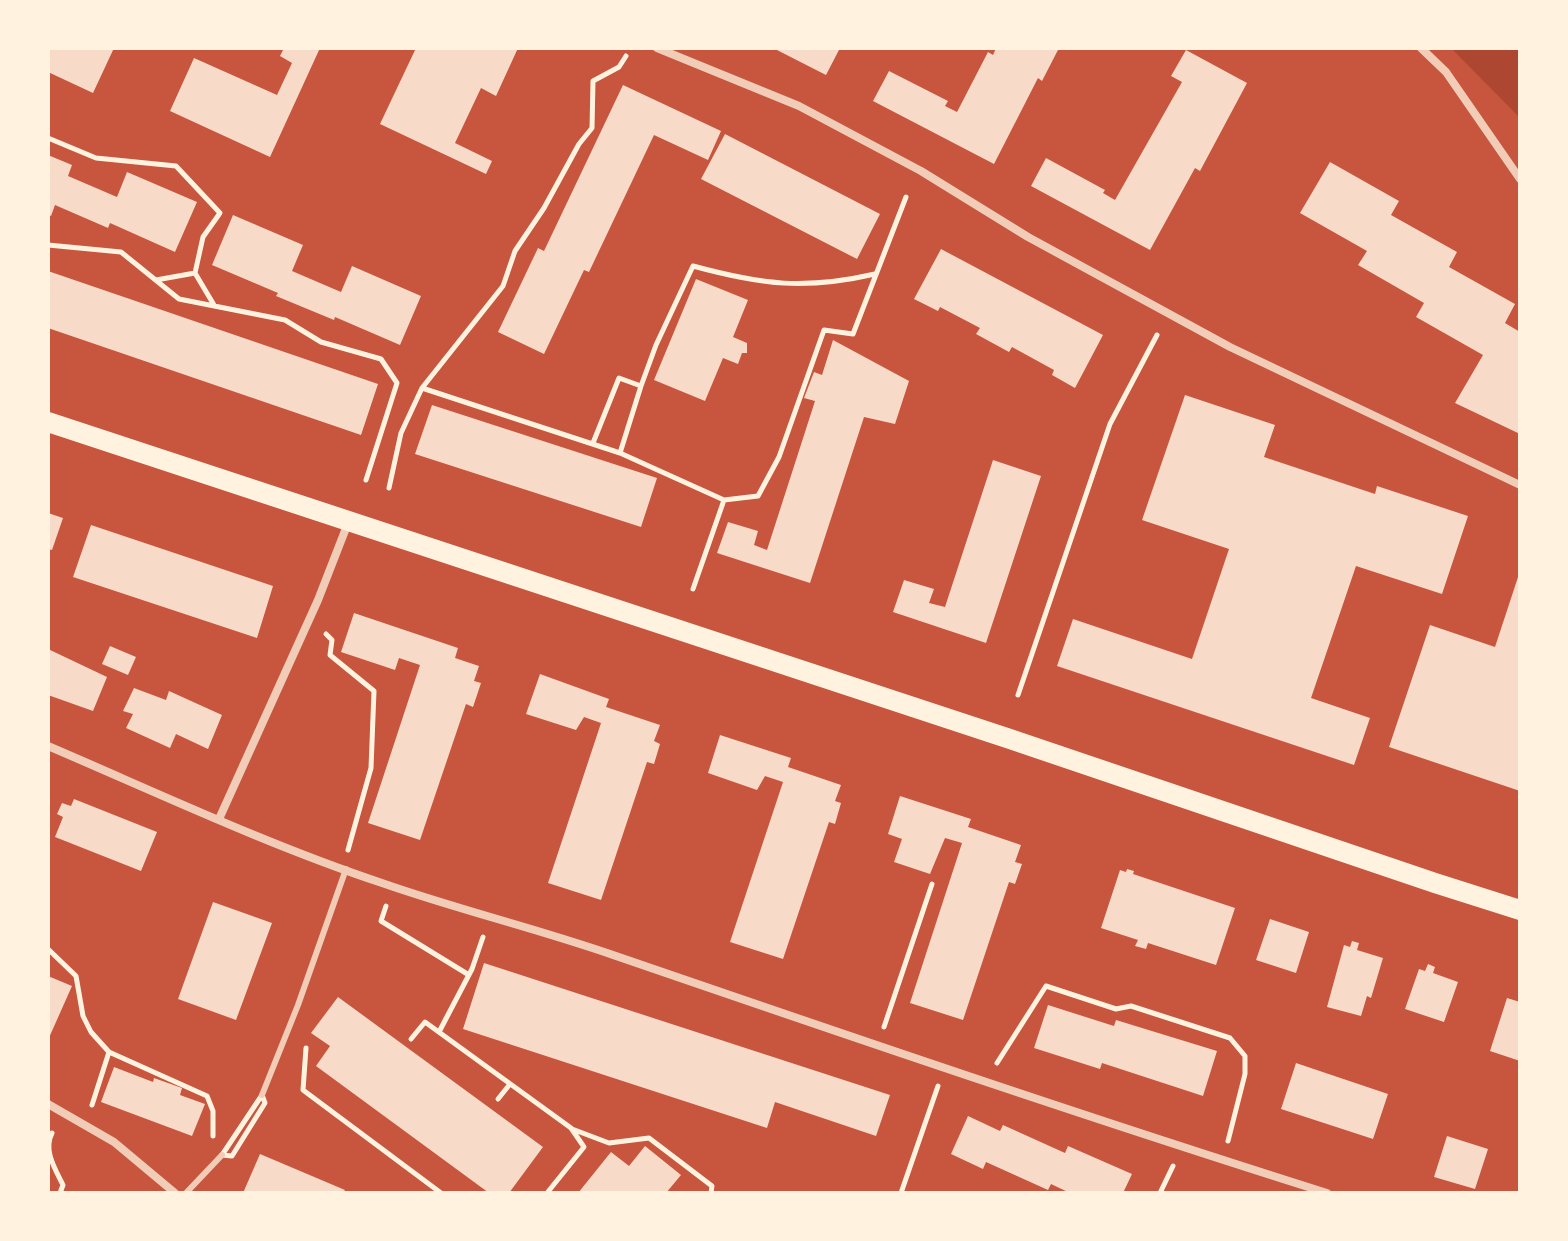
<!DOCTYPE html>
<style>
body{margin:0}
#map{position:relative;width:1568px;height:1241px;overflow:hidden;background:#c8553d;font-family:Quicksand,sans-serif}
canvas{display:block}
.frame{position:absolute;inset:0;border:50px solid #fff3e0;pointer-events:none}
</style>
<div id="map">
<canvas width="1568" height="1241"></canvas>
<div class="frame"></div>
</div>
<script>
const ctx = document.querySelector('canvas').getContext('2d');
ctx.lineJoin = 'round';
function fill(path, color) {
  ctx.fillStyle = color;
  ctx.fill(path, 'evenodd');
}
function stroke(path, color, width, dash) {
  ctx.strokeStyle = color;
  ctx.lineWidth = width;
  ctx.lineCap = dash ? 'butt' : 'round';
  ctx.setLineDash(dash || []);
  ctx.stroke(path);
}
const green = new Path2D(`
 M1451,48H1520V118Z`);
const building = new Path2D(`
 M48,48H114L93,93L48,72Z
 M284,48H320L270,157L170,111L194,58L277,95L292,63L280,56Z
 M416,48H518L496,96L481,88L455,143L492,161L486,174L380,124Z
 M773,48H840L826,75Z
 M996,48H1059L1042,81L1038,78L994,164L873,101L889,71L948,101L945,106L957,112L988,52L993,55Z
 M1186,50L1247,83L1200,171L1195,168L1150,250L1031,186L1046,158L1105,190L1103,193L1115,200L1182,82L1171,76Z
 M623,85L721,131L708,160L654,135L589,272L584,270L544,354L498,332L538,248L544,251Z
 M725,134L880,214L857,259L701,179Z
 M48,155L72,165L68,176L117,197L127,172L197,202L175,252L110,223L108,228L55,205L51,216L48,215Z
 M1330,162L1399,201L1391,215L1457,252L1449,267L1515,304L1505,323L1520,332V434L1455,403L1483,355L1416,317L1424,303L1358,265L1367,251L1300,213Z
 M233,215L303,245L292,271L341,292L352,266L421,296L400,345L335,317L334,320L276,296L278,293L212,265Z
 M941,249L1103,335L1075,388L1052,375L1054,370L1012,347L1009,352L976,334L980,328L940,307L938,311L914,299Z
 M48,271L378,384L361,435L48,328Z
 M696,279L748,300L733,337L747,343V353H742L738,364L723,358L705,401L654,380Z
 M833,340L909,381L895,424L864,417L810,583L717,553L728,522L758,531L754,545L767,550L815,401L804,398L814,372L822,375Z
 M1185,395L1275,425L1264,457L1375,494L1377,486L1468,516L1442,594L1356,566L1311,698L1370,718L1354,765L1057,666L1073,619L1192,659L1229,549L1142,520Z
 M432,405L657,478L641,527L415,454Z
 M993,460L1041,476L986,643L893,612L904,580L934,589L929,603L945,607Z
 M48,513L63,518L52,550L48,549Z
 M91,525L273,586L257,638L73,577Z
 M1519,574L1520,791L1389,747L1430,625L1495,647Z
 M354,613L458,648L455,658L479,666L474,681L481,683L473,707L466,704L420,840L368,823L420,665L399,658L395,670L341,652Z
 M110,646L136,657L128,675L102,664Z
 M48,649L107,677L93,711L48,695Z
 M540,674L609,699L606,707L660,725L654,741L660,744L654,764L647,762L601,900L548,883L601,723L584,717L576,730L526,714Z
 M134,688L166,700L169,691L222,715L208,749L176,734L170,748L126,728L133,714L123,711Z
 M720,735L791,758L788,767L841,785L835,801L841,803L835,824L829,822L783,959L730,942L783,782L765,776L757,790L708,773Z
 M900,796L971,819L968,827L1021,845L1015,862L1022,864L1015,884L1009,882L963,1020L910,1003L962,843L945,838L930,874L894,862L902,839L888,834Z
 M74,799L157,832L141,871L55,837L63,817L57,814L62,803L71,806Z
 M1127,869L1134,871L1133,874L1235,908L1216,965L1148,943L1146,949L1135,946L1138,940L1101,928L1120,870L1126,872Z
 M213,902L272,923L236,1020L178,999Z
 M1270,919L1309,932L1296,973L1256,960Z
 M1352,941L1359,943L1357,950L1383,958L1371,998L1367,996L1361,1016L1327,1007L1344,945L1350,947Z
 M484,963L890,1095L876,1136L775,1102L767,1128L463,1029Z
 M1428,964L1435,967L1433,973L1458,982L1444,1022L1405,1009L1419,969L1425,971Z
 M48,976L72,986L48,1040Z
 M338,997L543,1147L509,1193H489L316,1066L330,1046L311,1033Z
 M1507,998L1520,1002V1061L1490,1051Z
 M1048,1005L1114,1026L1116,1020L1217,1051L1203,1096L1102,1063L1100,1069L1034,1048Z
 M1296,1063L1388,1094L1373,1139L1281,1109Z
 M114,1067L153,1082L154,1078L182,1088L180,1095L205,1104L192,1136L101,1102Z
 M968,1116L1000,1131L1003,1125L1065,1153L1068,1146L1132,1174L1123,1193H1070L1051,1184L1048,1190L986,1162L983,1169L951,1154Z
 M1447,1136L1488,1149L1475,1189L1434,1177Z
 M645,1146L681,1175L666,1193H578L611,1152L629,1166Z
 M260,1154L345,1190L343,1193H243Z`);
const path = new Path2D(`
 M48,138L96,158L176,166L220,213L203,237L195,273
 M48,245L121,252L179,299L285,320L321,342L381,359L397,383L366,480
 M156,280L195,273L214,305
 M422,388L620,453L724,500
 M593,443L619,378L641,386L656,345L693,266C763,285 805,290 875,274
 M620,453L641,386
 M389,488L401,433L422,388L503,286L515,251L544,208L579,144L592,128L593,81L619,67L626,56
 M693,589L724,500L758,496L779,457L824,330L853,334L906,197
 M326,634L332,640L330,655L374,691L371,768L348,850
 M1018,695L1110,424L1157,335
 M386,906L381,921L469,975
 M48,949L76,976L83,1016L91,1032L109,1052L207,1096L213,1111V1136
 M884,1027L932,884
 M439,1032L472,969L483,937
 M411,1039L425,1022L571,1128L584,1147L547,1193
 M306,1048L303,1090L441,1193
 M997,1063L1046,986L1116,1009L1131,1006L1230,1038L1245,1056V1074L1228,1141
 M262,1095L265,1103L232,1156L222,1155Z
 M498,1099L510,1084
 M92,1105L109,1052
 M572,1129L609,1143L649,1138L712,1186L711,1193
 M52,1133C43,1150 55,1169 63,1185L60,1193
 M901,1193L938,1086
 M1160,1193L1173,1166`);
const service = new Path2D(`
 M262,1095L298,1005L346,869
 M186,1193L222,1155`);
const minor = new Path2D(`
 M657,48L799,106L921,171L1028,237L1230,347L1520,485
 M1421,48L1446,72L1520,179
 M48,746C158,793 268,845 382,883C459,910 539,929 616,956C852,1037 1089,1118 1327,1193
 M219,819L318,600L348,523
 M48,1104L114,1142L175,1193`);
const primary = new Path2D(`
 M48,422L1007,738L1435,883L1520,910`);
fill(green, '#ae4732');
fill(building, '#f7dbc8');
stroke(path, '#fff3e0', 5);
stroke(service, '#f1ccb7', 6);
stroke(minor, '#f1ccb7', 8);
stroke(primary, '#fff3e0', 20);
</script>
